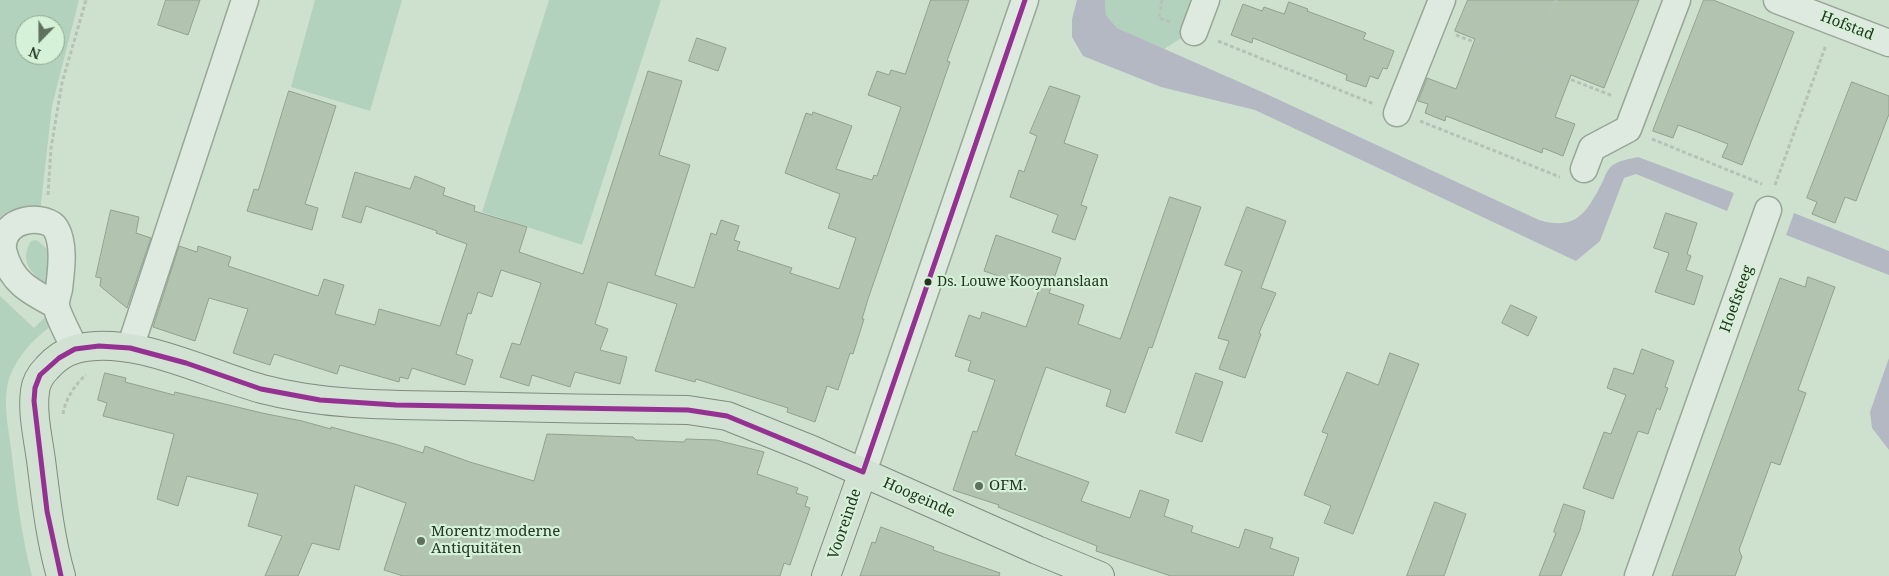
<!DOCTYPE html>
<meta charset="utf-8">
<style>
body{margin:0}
#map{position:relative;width:1889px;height:576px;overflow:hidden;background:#cee1cf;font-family:"Noto Serif",serif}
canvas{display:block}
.north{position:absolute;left:15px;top:15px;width:50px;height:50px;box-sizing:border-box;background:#d5f1d7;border:1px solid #8ea58e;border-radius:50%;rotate:202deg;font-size:14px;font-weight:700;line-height:20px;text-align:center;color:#233420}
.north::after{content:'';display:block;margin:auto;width:18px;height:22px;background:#5f715d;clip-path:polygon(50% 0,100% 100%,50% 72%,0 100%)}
</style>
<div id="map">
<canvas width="1889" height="576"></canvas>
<div class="north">N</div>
</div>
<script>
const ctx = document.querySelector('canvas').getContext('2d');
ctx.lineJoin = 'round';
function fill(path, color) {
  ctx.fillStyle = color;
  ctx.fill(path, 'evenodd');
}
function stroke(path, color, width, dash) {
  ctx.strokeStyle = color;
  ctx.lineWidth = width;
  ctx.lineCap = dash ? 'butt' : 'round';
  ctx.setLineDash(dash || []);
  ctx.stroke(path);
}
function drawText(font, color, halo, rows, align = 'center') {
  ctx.font = font + ' "Noto Serif",serif';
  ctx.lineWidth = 4.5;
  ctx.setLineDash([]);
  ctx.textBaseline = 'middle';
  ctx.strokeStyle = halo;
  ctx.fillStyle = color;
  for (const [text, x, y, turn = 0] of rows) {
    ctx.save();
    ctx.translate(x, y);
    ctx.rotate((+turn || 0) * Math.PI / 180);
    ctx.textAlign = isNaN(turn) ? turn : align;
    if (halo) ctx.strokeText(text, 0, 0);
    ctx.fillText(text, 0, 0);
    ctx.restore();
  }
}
const green = new Path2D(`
 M0,0H79L52,106L40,212L0,222ZM25,25H55V55H25Z
 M315,0H402L370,111L291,87Z
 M549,0H661L582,245L482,212Z
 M1105,0H1197L1183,37L1164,49L1117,28L1106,15Z
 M36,240C58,254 51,266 49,289C33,273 18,263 31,241Z
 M0,296L34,328L45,317L48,320L50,327C33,339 18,356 10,376C2,399 8,425 11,448C16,491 21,534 32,576H0Z`);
const water = new Path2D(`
 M1077,0H1105L1106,15L1117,28L1262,92L1539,220C1577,231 1587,212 1603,181C1605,176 1608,168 1613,165C1620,160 1630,159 1638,157L1734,193L1727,211L1636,174L1624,178L1600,241L1576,261L1255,110L1161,87L1083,56L1072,37V19Z
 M1794,213L1889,251V275L1786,235Z
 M1889,358V450L1872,428L1870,412Z`);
const building = new Path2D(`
 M166,0H200L188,35L158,25Z
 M931,0H969L947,61L950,62L868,299L862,319H864L853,354L850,353L838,390L827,386L815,422L787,412L788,408L696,379L695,382L655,371L677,304L608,282L595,324L608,329L600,350L627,357L620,384L575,372L570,387L532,375L529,386L500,377L512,343L520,345L541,283L501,270L492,297L478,292L471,314L468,313L456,354L473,360L465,385L412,368L408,379L400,377L399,382L340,365L337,374L274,354L270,365L233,353L248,309L209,298L195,341L153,327L179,246L197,252L198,246L231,257L228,266L318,296L324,279L344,285L335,314L375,325L379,309L440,326L467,244L436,233L437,231L366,206L361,223L342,217L355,172L410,189L415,176L445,188L443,195L475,206L474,211L527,227L519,252L583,274L648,71L682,81L659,155L690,165L655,275L694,288L711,233L716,235L721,220L739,226L734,240L740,242L737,250L792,268L790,273L839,289L856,238L828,228L840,194L785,173L806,113L812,115L813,112L852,126L836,169L872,180L874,175L877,176L901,107L868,95L877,71L889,75L891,70L905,74Z
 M1468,0H1639L1604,88L1571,75L1555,117L1575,124L1563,156L1543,148L1542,153L1446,116L1445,121L1425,113L1428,104L1418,101L1427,78L1456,89L1458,84L1475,39L1455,31Z
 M1704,0H1713L1794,32L1742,165L1722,157L1728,144L1700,133L1678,125L1673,138L1653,131Z
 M1289,2L1308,9L1307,11L1366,33L1363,39L1394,51L1387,69L1383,68L1378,79L1370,76L1366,87L1346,80L1347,75L1253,38L1252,43L1231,35L1243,4L1262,11L1264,7L1284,14Z
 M697,38L726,48L718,71L689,61Z
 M1852,82L1889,96V114L1856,201L1845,197L1835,223L1812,214L1817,202L1807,198Z
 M1050,86L1080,96L1064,143L1098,155L1081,205L1087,207L1075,240L1052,232L1058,215L1010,197L1019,170L1024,172L1037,136L1030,133Z
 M289,91L336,106L305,204L318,208L312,230L247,211L254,189L258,190Z
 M1170,197L1201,207L1152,348L1149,347L1125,413L1106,406L1111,390L1046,367L1015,455L1089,482L1081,501L1130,518L1140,490L1169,500L1164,516L1193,526L1191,532L1239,548L1245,529L1273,538L1270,548L1299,558L1293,576H1171L1096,551L1097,546L998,507L999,505L953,490L973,431L977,432L995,380L968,371L971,361L955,356L969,315L980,319L982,312L1026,327L1039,290L984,271L996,235L1061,258L1049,293L1084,305L1078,324L1120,339Z
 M1247,207L1286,221L1261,288L1276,293L1259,333L1261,334L1245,378L1219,369L1229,341L1218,338L1242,271L1225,265Z
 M111,210L139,217L136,233L151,238L127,308L100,286L101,278L96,277Z
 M1666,213L1697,223L1687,254L1691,256L1686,270L1703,276L1694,305L1655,292L1669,253L1654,248Z
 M1808,277L1835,287L1798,390L1806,393L1780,465L1771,462L1739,550L1742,557L1735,576H1672L1780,278L1805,287Z
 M1511,305L1537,317L1528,336L1502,323Z
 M1642,349L1674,361L1665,387L1668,388L1660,410L1657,408L1648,434L1638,431L1613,499L1583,488L1604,432L1611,434L1626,395L1607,388L1614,368L1633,374Z
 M1390,353L1419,364L1353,534L1324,523L1331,506L1304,495L1328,434L1322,432L1347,372L1378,385Z
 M105,373L126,378L125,382L174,395L175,392L262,413L302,421L331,429V427L395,444L423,453L425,446L470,462L534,481L547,434L633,437L636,440L684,442L686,439L716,440L764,452L757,474L798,488L796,493L808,497L805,506L810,508L790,565L784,563L780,576H403L384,570L406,503L355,485L339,550L312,543L298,576H265L282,536L248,526L258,494L187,476L178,506L157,499L174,434L103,416L107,403L98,400Z
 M1196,373L1223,382L1202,442L1176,433Z
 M1435,502L1466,514L1444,576H1407Z
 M1564,504L1585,511L1580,530L1561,576H1539L1556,533L1554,532Z
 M881,527L934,547L933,550L1000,573L999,576H860L872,542L875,543Z`);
const path = new Path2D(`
 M1162,0L1159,18L1170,22
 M1456,35L1613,96
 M1218,41L1374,104
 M1531,64L1556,0
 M1420,121L1560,177
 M1652,139L1762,184
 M1775,185L1826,45
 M48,195L51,148L62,83L86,0
 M63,414C65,400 75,384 86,375`);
const minor = new Path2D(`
 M1777,0L1889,43
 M1194,32L1206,0
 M1397,113L1442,0
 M1584,169L1592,148L1628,129L1677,0
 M56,305C29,291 10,281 3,250C0,215 48,214 56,229C65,245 61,271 59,289C58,293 56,299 56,304C56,312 71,340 75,349
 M130,348L245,0
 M863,472L1025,0
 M1638,576L1768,210`);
const major = new Path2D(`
 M61,576C50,538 46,499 41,460C38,438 32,413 35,391C36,382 41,374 47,368C54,360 65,352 76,349C132,334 207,374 262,389C326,406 395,405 461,406C537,408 612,409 688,410L727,416L812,450L1037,550L1100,576
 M826,576L863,472`);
const bus1 = new Path2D(`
 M863,472L1025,0
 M61,576L47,511L34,401L35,388L40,375L59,358L75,349L99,346L130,348L186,363L261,389L320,400L396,405L688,410L727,416L863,472`);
const markers = [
 [928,282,4.5,"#233420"],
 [979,486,5,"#5f715d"],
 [421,541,5,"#5f715d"]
];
const busNames = [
 ["Ds. Louwe Kooymanslaan",937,282]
];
const streetNames = [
 ["Hofstad",1847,26,21],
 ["Hoefsteeg",1737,299,-70],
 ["Hoogeinde",919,498,24],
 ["Vooreinde",845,524,-71]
];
const poiNames = [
 ["OFM.",989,486],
 ["Morentz moderne",431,532],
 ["Antiquitäten",431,549]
];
fill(green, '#b2d2bd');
fill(water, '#b3b8c2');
fill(building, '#b2c4b0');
stroke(building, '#90a18e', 1);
stroke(minor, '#98a697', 29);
stroke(major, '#7f8c7e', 30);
stroke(path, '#b6c2b6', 3, [4, 2.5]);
stroke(minor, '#deeadf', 26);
stroke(major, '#d1e1d2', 28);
stroke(bus1, '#953192', 5);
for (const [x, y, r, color] of markers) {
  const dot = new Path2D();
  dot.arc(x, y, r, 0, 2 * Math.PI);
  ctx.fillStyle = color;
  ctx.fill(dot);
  stroke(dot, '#d5f1d7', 2);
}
drawText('14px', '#233420', '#d5f1d7', busNames, 'left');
drawText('15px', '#233420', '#d5f1d7', streetNames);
drawText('15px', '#233420', '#d5f1d7', poiNames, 'left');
</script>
